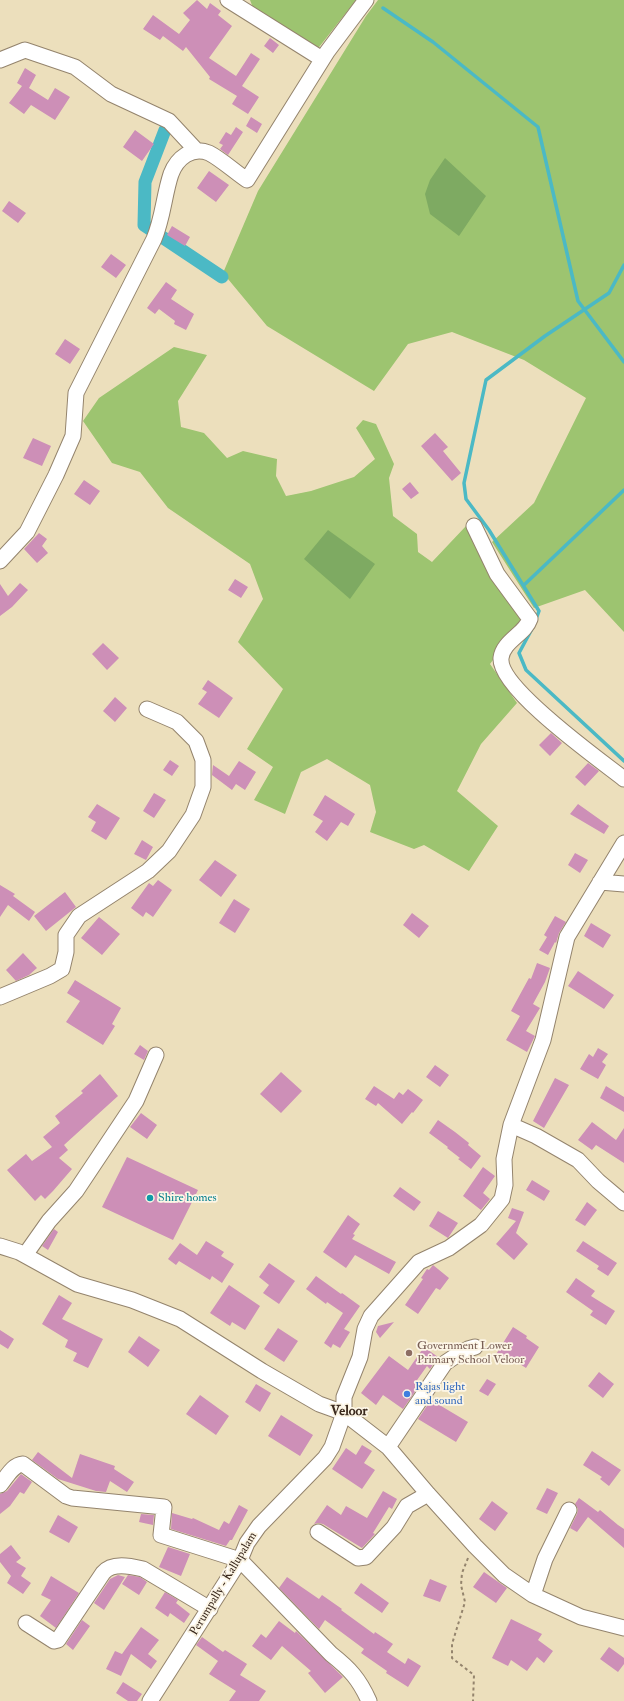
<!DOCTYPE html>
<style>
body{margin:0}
canvas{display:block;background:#ecdfbc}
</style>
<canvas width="624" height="1701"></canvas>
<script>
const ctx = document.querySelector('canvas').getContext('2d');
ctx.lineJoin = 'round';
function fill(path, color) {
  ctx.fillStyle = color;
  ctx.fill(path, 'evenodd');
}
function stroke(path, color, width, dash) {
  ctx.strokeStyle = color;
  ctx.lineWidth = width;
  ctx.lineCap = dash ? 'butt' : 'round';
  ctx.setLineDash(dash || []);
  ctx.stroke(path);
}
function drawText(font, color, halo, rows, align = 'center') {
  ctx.font = font + ' "IM FELL Double Pica",serif';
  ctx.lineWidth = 3.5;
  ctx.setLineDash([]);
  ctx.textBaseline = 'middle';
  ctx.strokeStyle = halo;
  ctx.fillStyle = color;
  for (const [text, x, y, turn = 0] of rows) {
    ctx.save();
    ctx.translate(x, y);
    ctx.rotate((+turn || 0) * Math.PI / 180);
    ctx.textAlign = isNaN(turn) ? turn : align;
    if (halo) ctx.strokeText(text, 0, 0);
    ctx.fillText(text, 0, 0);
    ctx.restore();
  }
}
const green = new Path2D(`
 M250,0H356L316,51L255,13Z
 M378,0H624V632L585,590L534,608L492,542L534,503L586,398L524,360L452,332L408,344L374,391L267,326L223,273L258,191L366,16Z
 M174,347L207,355L178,401L181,427L204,433L227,458L243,451L277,459L276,476L286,496L311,491L354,477L375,459L356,428L363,420L376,424L394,464L389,478L393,516L417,534L418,552L432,562L466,526L492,577L524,618L490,664L517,703L481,744L457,791L498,826L469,871L424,845L414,849L370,832L376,812L370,785L327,759L301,772L285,814L254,800L273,767L247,749L283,689L238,642L263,599L250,564L168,508L140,472L112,463L83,421L99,398Z`);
const forest = new Path2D(`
 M445,158L486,196L459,236L430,214L425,194L430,180Z
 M328,530L375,564L350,599L304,559Z`);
const stream = new Path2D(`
 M383,8L433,42L538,127L578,301L624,362
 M524,585L624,490
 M535,622L539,611L489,530L466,499L464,483L486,380L545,336L609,293L624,265
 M533,627L519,653L526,670L624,761`);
const canal = new Path2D(`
 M165,130L145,182L144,225L222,277`);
const building = new Path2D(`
 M197,0L207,9L210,3L221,11L218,15L232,26L209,58L236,76L251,53L260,59L242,86L259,97L248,114L232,104L237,96L209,79L210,77L186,47L183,51L163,36L160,40L143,29L153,15L179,34L190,20L183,13Z
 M270,38L279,45L273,53L264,46Z
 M25,68L36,75L29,88L48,100L55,88L70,97L55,120L31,105L24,114L9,103L22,86L17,83Z
 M251,117L262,124L257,133L246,126Z
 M236,127L243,132L228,155L220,149L223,145L219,143L226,132L231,135Z
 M135,130L154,144L142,161L123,147Z
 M209,171L229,185L216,202L197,188Z
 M9,201L26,213L18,223L2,211Z
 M172,226L190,237L185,246L167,235Z
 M111,254L126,265L116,278L101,267Z
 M166,282L177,290L171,299L194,314L186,330L174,324L175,321L159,309L155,314L147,308Z
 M65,339L80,349L70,364L55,354Z
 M435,433L448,447L443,451L461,473L452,481L421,446Z
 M33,438L51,446L42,466L23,458Z
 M84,480L100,491L90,505L74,494Z
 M410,482L419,493L411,499L402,489Z
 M39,533L47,539L42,546L48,553L37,563L24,549Z
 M235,579L248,587L241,598L228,590Z
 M20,583L28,590L12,607L0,616V584L8,596Z
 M103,643L119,658L107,670L92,654Z
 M208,680L233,698L219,718L198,704L207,692L202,689Z
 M115,697L127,708L115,722L103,711Z
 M551,733L562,743L550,756L539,745Z
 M170,760L179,766L172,776L163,770Z
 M239,761L256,772L245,790L236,784L232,790L212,775L213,765L229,776Z
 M588,763L599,771L585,786L575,777Z
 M154,793L166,800L154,818L143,811Z
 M325,795L355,814L348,826L341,822L327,841L315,832L323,821L313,815Z
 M97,804L120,818L106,840L91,831L96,822L88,817Z
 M578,804L609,826L604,834L570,814Z
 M142,840L153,847L146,860L134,854Z
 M575,853L588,860L580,873L568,865Z
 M215,860L237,875L221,897L199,880Z
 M158,880L172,890L153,917L146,912L143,917L131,908L149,883L153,886Z
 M0,885L15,894L13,896L35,912L29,921L8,905L0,917Z
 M65,892L76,907L46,931L34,916Z
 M234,899L250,909L235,933L219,923Z
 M412,913L429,926L419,938L403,925Z
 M555,916L566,922L559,933L556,943L555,942L548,955L539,950L547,937L544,935Z
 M99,917L120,934L102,955L81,938Z
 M591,923L611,935L603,948L584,936Z
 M23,953L37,968L29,975L16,981L6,970Z
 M537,963L550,968L545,982L533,1004L540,1008L526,1031L535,1036L527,1052L506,1040L520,1016L511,1011L529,978L531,979Z
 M578,971L614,995L604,1009L568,986Z
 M75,980L121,1008L112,1024L115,1026L103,1045L66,1022L80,1001L67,993Z
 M140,1045L148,1051L144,1060L134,1054Z
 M598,1048L608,1054L602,1062L606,1065L598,1079L580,1069L589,1054L593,1057Z
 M435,1065L449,1075L440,1087L426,1077Z
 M281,1072L302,1091L281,1113L260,1094Z
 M100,1074L118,1096L64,1145L68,1150L59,1158L72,1169L53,1191L45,1199L41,1195L35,1201L7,1170L26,1154L32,1161L52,1147L43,1137L60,1123L55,1116L83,1093L81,1091Z
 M555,1078L569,1085L544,1128L533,1121Z
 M374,1086L394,1099L399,1092L403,1095L408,1089L423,1100L413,1113L412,1112L402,1124L378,1103L376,1106L365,1099Z
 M606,1086L624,1097V1112L600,1098Z
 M141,1113L157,1125L147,1139L130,1127Z
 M438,1120L455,1132L469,1143L468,1145L481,1156L471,1169L458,1159L460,1158L447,1148L448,1147L429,1133Z
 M592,1122L616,1140L624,1128V1163L596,1145L592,1150L578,1140Z
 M127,1157L198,1190L173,1240L102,1207Z
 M483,1167L495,1176L483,1193L490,1199L481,1210L463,1196Z
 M532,1180L550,1191L544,1201L526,1190Z
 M400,1187L421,1202L414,1211L393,1196Z
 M587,1202L597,1210L585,1226L575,1220Z
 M512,1208L524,1212L516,1233L528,1244L514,1260L496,1244L516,1221L508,1218Z
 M438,1211L458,1223L448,1238L429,1226Z
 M348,1215L360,1224L353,1234L355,1235L352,1239L396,1262L389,1274L355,1255L346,1268L323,1252Z
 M54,1229L58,1232L48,1250L42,1246Z
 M206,1241L224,1252L221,1256L234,1264L222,1283L212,1276L210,1280L179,1261L176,1265L168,1259L180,1243L197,1255Z
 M583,1241L617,1263L608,1276L597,1269L599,1266L576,1251Z
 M269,1263L295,1281L279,1304L263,1293L269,1285L259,1277Z
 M433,1265L449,1278L440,1290L436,1288L418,1314L405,1305L423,1279L421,1278L427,1269L429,1270Z
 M316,1276L341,1294L342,1293L360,1306L344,1329L350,1332L340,1348L333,1344L331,1348L324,1343L343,1313L327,1302L326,1304L306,1289Z
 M576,1278L595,1291L591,1296L615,1311L606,1325L590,1315L593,1311L566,1292Z
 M229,1285L260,1306L245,1330L232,1322L230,1326L210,1313Z
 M59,1295L72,1303L62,1319L103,1339L88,1368L73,1361L77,1353L65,1347L68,1340L42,1324Z
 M394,1322L380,1338L376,1332L378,1326Z
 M513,1327L527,1336L526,1338L539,1347L526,1368L512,1359L509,1364L495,1356Z
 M278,1328L298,1341L284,1362L264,1349Z
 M0,1330L14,1339L8,1349L0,1344Z
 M139,1336L160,1350L148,1367L128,1352Z
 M424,1347L438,1357L430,1369L427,1366L415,1383L419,1386L403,1409L383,1395L376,1405L361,1393L389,1356L408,1370Z
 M599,1372L614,1384L603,1398L588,1386Z
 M487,1379L496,1384L488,1396L479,1391Z
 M256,1384L271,1393L260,1412L245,1402Z
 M200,1395L229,1416L216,1435L186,1414Z
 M431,1400L468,1422L456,1442L418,1419Z
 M281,1415L313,1435L300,1456L268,1436Z
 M362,1445L372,1451L364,1463L375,1470L362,1489L332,1469L346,1448L356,1455Z
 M592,1451L621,1470L609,1486L600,1479L602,1477L583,1465Z
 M38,1452L72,1478L80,1454L115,1466L114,1469L134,1482L127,1492L110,1481L106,1492L96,1491L58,1479L32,1460Z
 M21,1474L32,1482L24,1494L20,1492L10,1506L0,1514V1494L7,1491Z
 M547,1488L558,1493L547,1514L536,1509Z
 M383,1491L397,1499L392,1509L389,1507L373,1533L375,1534L362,1548L323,1524L318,1523L314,1524L327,1505L341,1515L346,1506L367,1518Z
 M579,1498L598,1512L600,1510L618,1525L624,1529V1548L588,1517L577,1532L570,1528L577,1514L578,1509L575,1504Z
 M492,1501L508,1513L495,1531L479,1519Z
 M239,1505L248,1510L232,1540H230L226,1546L171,1529L172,1513L192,1519L193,1518L219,1530L224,1521L229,1524Z
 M141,1514L154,1515L153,1525L139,1522Z
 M58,1515L78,1527L69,1543L49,1532Z
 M11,1545L21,1558L16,1562L26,1568L21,1576L31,1583L23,1594L7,1583L11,1576L0,1562V1554Z
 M168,1547L190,1554L181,1576L159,1567Z
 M484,1572L507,1588L496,1603L473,1587Z
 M118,1575L125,1577L104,1610L94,1603L110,1579Z
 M128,1575L140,1577L147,1582L139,1595L122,1584Z
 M51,1576L79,1593L56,1628L40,1616L51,1600L41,1595Z
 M287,1577L319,1599L322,1595L342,1609L341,1610L374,1634L375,1632L393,1644L387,1652L405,1664L408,1658L421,1666L408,1687L386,1673L387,1671L361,1653L364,1649L325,1620L319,1629L279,1588Z
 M430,1579L447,1586L440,1602L423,1596Z
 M361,1583L389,1603L382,1613L354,1593Z
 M165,1592L178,1600L176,1603L190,1614L184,1623L170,1613L168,1617L155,1608Z
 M511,1619L542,1634L538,1640L553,1651L544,1663L537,1657L527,1671L511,1660L508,1666L492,1658Z
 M82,1620L90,1626L73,1650L66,1644Z
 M279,1621L295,1633L296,1631L343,1677L325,1693L308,1673L311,1671L282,1646L271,1660L252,1646L261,1634L266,1638Z
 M141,1627L159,1640L148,1654L157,1661L151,1669L131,1654L121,1676L106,1669L115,1651L122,1654Z
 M202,1637L223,1652L225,1650L247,1664L240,1675L266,1691L259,1701H229L236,1691L209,1674L218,1661L196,1645Z
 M609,1647L624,1658V1664L618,1672L600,1659Z
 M123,1682L142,1694L137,1701H128L116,1693Z`);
const path = new Path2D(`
 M468,1558L462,1573L461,1585L465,1602L452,1644V1658L474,1675L473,1701`);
const minor = new Path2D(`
 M228,0L322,59
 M0,60L25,50L75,67L111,94L169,121L196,150
 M474,526L497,574L530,619C525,634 503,641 501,658C498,688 600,760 624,779
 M0,561L27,532L56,475L73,436L76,393L154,239C163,218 164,195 171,174C177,158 192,146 209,153C221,159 235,172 247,180L327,52L366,0
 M600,882L624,884
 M0,997L50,976L62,969L66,952V935L79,916L148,871L169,851L193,815L203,787V760L196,741L177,722L147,709
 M511,1125L536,1136L578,1160L598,1181L624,1203
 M0,1246L19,1252L77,1284L132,1300L180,1319L262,1371L319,1404L344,1413L388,1447L428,1494L475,1546L504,1575L533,1595L581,1617L624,1628
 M25,1255L49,1221L76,1191L136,1101L156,1055
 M388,1447L445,1363L460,1353L468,1349L475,1347
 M0,1485C7,1477 12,1465 23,1464L66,1496L72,1498L164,1507L161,1535L240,1560L331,1654C350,1669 359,1679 369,1701
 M318,1532L358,1558L366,1557L394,1527L407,1506L428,1494
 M533,1595L545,1559L569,1510
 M26,1623L54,1641L58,1640L103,1573C112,1562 130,1566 143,1569L210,1609
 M150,1701L240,1560L247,1543L259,1526L325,1458L332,1447L344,1413V1397L360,1357L365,1329L371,1316L419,1262L449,1248L481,1225L502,1199L505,1185L504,1159L511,1125L543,1040L567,937L624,843`);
const markers = [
 [150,1198,4,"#0f9aa8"],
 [409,1353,4,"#8d6e63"],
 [407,1394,4,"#3f7fe0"]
];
const cultureNames = [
 ["Shire homes",158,1198]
];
const educationNames = [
 ["Government Lower",417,1346],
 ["Primary School Veloor",417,1360]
];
const shopNames = [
 ["Rajas light",415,1387],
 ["and sound",415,1401]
];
const streetNames = [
 ["Perumpally - Kallupalam",224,1584,-59]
];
const quarterNames = [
 ["Veloor",349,1412]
];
fill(green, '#9dc470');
fill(forest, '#7eaa62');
stroke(stream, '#4bb9c5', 3.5);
stroke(canal, '#4bb9c5', 13);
fill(building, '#cd8fb7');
stroke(minor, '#94846d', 17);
stroke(path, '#94846d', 2, [3, 3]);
stroke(minor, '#fff', 15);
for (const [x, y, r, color] of markers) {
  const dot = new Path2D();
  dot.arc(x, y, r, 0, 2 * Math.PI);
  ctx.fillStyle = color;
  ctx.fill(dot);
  stroke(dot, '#fcf5e5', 1.5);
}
drawText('12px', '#0d838f', '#fcf5e5', cultureNames, 'left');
drawText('12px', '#785e54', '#fcf5e5', educationNames, 'left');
drawText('12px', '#366cbe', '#fcf5e5', shopNames, 'left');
drawText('12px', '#3b2a1e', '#fcf5e5', streetNames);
drawText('bold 14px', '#3b2a1e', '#fcf5e5', quarterNames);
</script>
